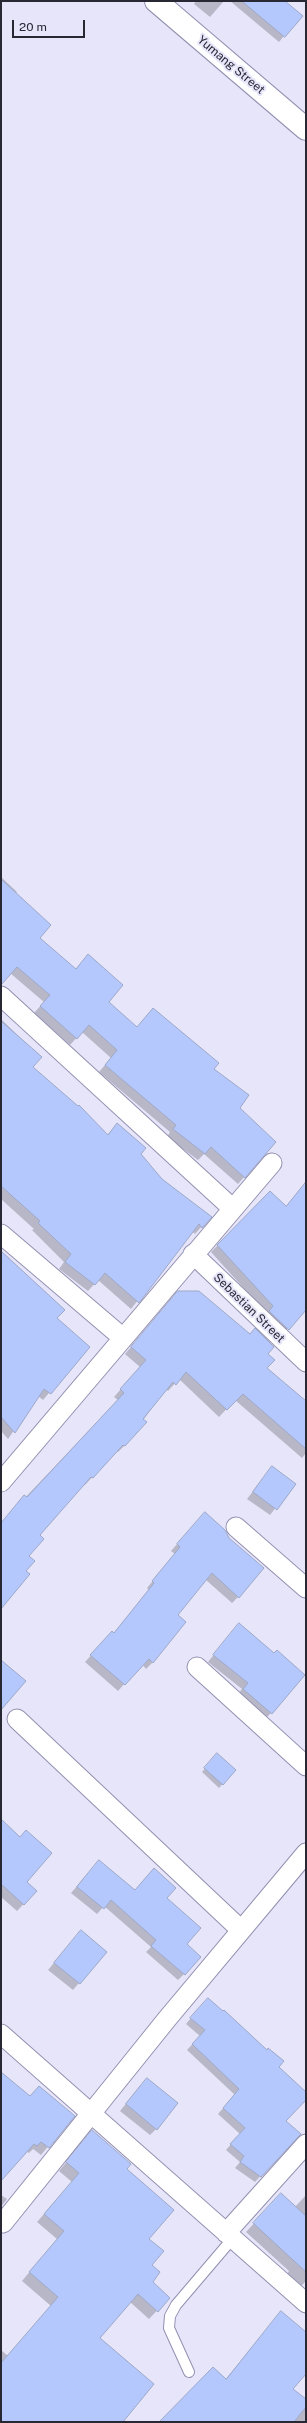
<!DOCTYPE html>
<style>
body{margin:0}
#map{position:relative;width:307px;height:2423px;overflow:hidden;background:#e6e5f9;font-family:"Public Sans",sans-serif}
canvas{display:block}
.frame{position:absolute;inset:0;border:2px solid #282734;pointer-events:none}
.scale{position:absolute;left:12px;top:20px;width:73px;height:18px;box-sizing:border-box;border:2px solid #282734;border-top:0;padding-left:5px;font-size:12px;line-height:14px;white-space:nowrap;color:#282734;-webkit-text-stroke:3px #e6e5f9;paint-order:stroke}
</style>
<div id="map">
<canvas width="307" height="2423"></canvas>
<div class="frame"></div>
<div class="scale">20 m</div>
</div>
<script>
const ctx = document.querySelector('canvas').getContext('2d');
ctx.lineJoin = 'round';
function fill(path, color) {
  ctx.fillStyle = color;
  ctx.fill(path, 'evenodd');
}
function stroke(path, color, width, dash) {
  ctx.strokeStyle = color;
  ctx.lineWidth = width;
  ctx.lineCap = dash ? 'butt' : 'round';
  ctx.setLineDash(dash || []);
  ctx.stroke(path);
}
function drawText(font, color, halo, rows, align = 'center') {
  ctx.font = font + ' "Public Sans",sans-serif';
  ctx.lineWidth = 4;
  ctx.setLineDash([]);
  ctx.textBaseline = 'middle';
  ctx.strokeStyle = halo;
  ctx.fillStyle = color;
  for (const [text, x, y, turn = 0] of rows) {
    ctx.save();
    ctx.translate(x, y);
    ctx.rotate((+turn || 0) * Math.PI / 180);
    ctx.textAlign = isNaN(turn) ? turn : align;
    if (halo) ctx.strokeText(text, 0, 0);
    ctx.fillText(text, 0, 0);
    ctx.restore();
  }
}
const shadow = new Path2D(`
 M196,1H224L210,17L194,4Z
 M230,1H283L284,36L279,42Z
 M1,877L17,892L15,894L39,938L75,970L82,962L107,1002L137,1028L213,1069L238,1108L244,1177L238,1184L204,1154L198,1160L167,1137L170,1132L99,1072L111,1058L82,1032L70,1045L34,1013L44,1002L10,973L1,985Z
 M1,1019L40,1057L31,1067L107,1135L117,1125L161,1180L210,1217L195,1234L192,1231L131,1309L98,1280L88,1291L59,1269L64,1262L32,1230L34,1229L1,1199Z
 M306,1182V1308L281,1336L267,1314L211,1252L270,1192L286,1207Z
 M1,1255L56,1318L88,1347L43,1400L38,1396L8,1439L1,1431Z
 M178,1292L267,1354L266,1368L306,1403V1453L302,1458L235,1400L219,1417L179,1379L168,1391L166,1389L124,1446L118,1452L116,1451L85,1485L84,1483L39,1535L27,1556L25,1571L1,1607V1523L118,1400L114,1397L140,1367L125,1354Z
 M272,1467L294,1484L270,1515L247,1499Z
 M199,1519L238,1597L232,1603L206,1580L177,1615L153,1662L146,1669L142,1664L118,1691L85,1662L106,1639L113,1634L149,1590L147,1588L175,1554L171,1551Z
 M233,1631L271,1713L265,1719L237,1695L242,1689L208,1662Z
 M217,1755L235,1770L219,1788L202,1772Z
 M1,1820L26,1882L36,1891L17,1911L1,1897Z
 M93,1868L134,1891L165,1898L185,1944L184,1974L178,1980L146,1952L151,1947L104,1906L97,1914L71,1893Z
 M75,1938L105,1952L73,1990L48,1970Z
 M202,2005L278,2067L306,2093V2098L285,2121L299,2134L255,2182L235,2168L240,2162L226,2150L240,2134L218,2114L235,2095L187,2050L200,2036L186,2024Z
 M1,2073L29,2097L39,2087L73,2116L41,2155L33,2149L29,2153L26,2151L1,2179Z
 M141,2085L156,2129L150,2135L120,2111Z
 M92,2131L126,2169L148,2239L151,2282L169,2298L149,2319L130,2302L99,2338L122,2422H1V2350L8,2356L51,2306L22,2281L57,2239L37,2222L72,2182L59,2171Z
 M1,2195L7,2199L1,2207Z
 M306,2195V2281L301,2286L287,2274L289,2271L246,2232L273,2203L295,2207Z
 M281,2312L306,2334V2372L292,2389L306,2401V2422H161L225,2380Z`);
const building = new Path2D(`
 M242,1H285L303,16L285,37Z
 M1,879L51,925L40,938L76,969L88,954L123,985L109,1002L137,1027L153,1008L219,1063L214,1069L249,1095L240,1108L276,1142L245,1178L211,1147L205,1154L173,1129L176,1125L105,1065L117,1050L89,1025L77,1039L40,1006L50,995L17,967L1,985Z
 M1,1021L42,1057L33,1067L78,1106L79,1105L108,1135L117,1123L146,1148L141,1154L162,1179L212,1217L202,1228L199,1224L139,1303L105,1273L95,1285L65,1262L71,1254L38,1223L40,1221L1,1186Z
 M306,1182V1310L289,1330L269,1311L273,1306L217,1245L270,1191L286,1206Z
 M1,1251L65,1310L57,1318L90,1347L51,1394L44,1389L15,1433L1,1417Z
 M178,1291H199L250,1334L255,1328L274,1347L268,1354L275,1360L267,1368L306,1401V1449L243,1394L227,1410L186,1372L176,1385L173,1382L143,1419L147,1422L125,1446L123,1445L93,1478L91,1477L40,1535L44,1539L29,1556L35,1561L26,1571L30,1574L1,1609V1523L24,1495L27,1497L124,1393L120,1389L146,1360L131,1347Z
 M272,1466L296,1484L277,1510L253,1492Z
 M205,1512L225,1530L229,1538L264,1568L239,1598L212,1573L178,1615L186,1622L153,1663L149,1659L125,1685L90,1655L112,1631L114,1633L154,1583L152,1581L180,1547L177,1544Z
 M239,1623L274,1653L277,1650L305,1675L272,1714L243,1689L248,1683L213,1655Z
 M1,1660L26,1681L1,1710Z
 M217,1753L236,1770L223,1785L204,1768Z
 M1,1819L20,1837L26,1830L52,1853L27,1882L37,1891L24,1905L1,1884Z
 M99,1860L135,1890L154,1868L176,1888L167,1898L201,1928L187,1944L201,1957L185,1975L151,1946L156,1940L111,1900L104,1909L77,1887Z
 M81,1930L107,1952L80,1984L54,1963Z
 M208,1998L223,2011L224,2010L267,2050L268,2048L284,2061L279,2067L306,2092V2100L286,2121L301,2134L261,2177L240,2162L244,2156L230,2144L245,2128L223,2108L239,2089L192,2044L205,2030L190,2018Z
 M1,2072L30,2096L39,2086L75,2116L49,2148L41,2142L37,2146L34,2144L1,2181Z
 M147,2078L178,2103L157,2130L126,2104Z
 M92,2130L131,2164L127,2169L174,2210L149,2239L164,2251L152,2265L160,2272L153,2282L170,2298L158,2312L138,2294L100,2338L154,2384L123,2422H1V2363L58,2297L29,2272L64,2231L44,2214L79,2173L66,2162Z
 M281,2193L306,2216V2272L253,2223Z
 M281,2311L306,2332V2374L293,2389L306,2399V2407L294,2422H159L213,2367L226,2379Z`);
const lane = new Path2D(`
 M189,2372L169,2328L170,2316L176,2305L233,2238`);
const street = new Path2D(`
 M1,996L232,1208
 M1,1234L123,1338
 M193,1254L306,1362
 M1,1482L272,1163
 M236,1527L306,1588
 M197,1667L306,1766
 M17,1719L241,1930
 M1,2034L306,2303
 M3,2223L167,2019L306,1853
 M226,2233L306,2144`);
const secondary = new Path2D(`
 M156,1L306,129`);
const streetNames = [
 ["Yumang Street",231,65,40],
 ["Sebastian Street",249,1308,44]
];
fill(shadow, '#0003');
fill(building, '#b4c8fe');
stroke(building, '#9da8c7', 1);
stroke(lane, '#9290b0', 12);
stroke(street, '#9290b0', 21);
stroke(secondary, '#9290b0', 24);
stroke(lane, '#fff', 10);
stroke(street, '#fff', 19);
stroke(secondary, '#fff', 22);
drawText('12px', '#282734', '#e6e5f9', streetNames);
</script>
